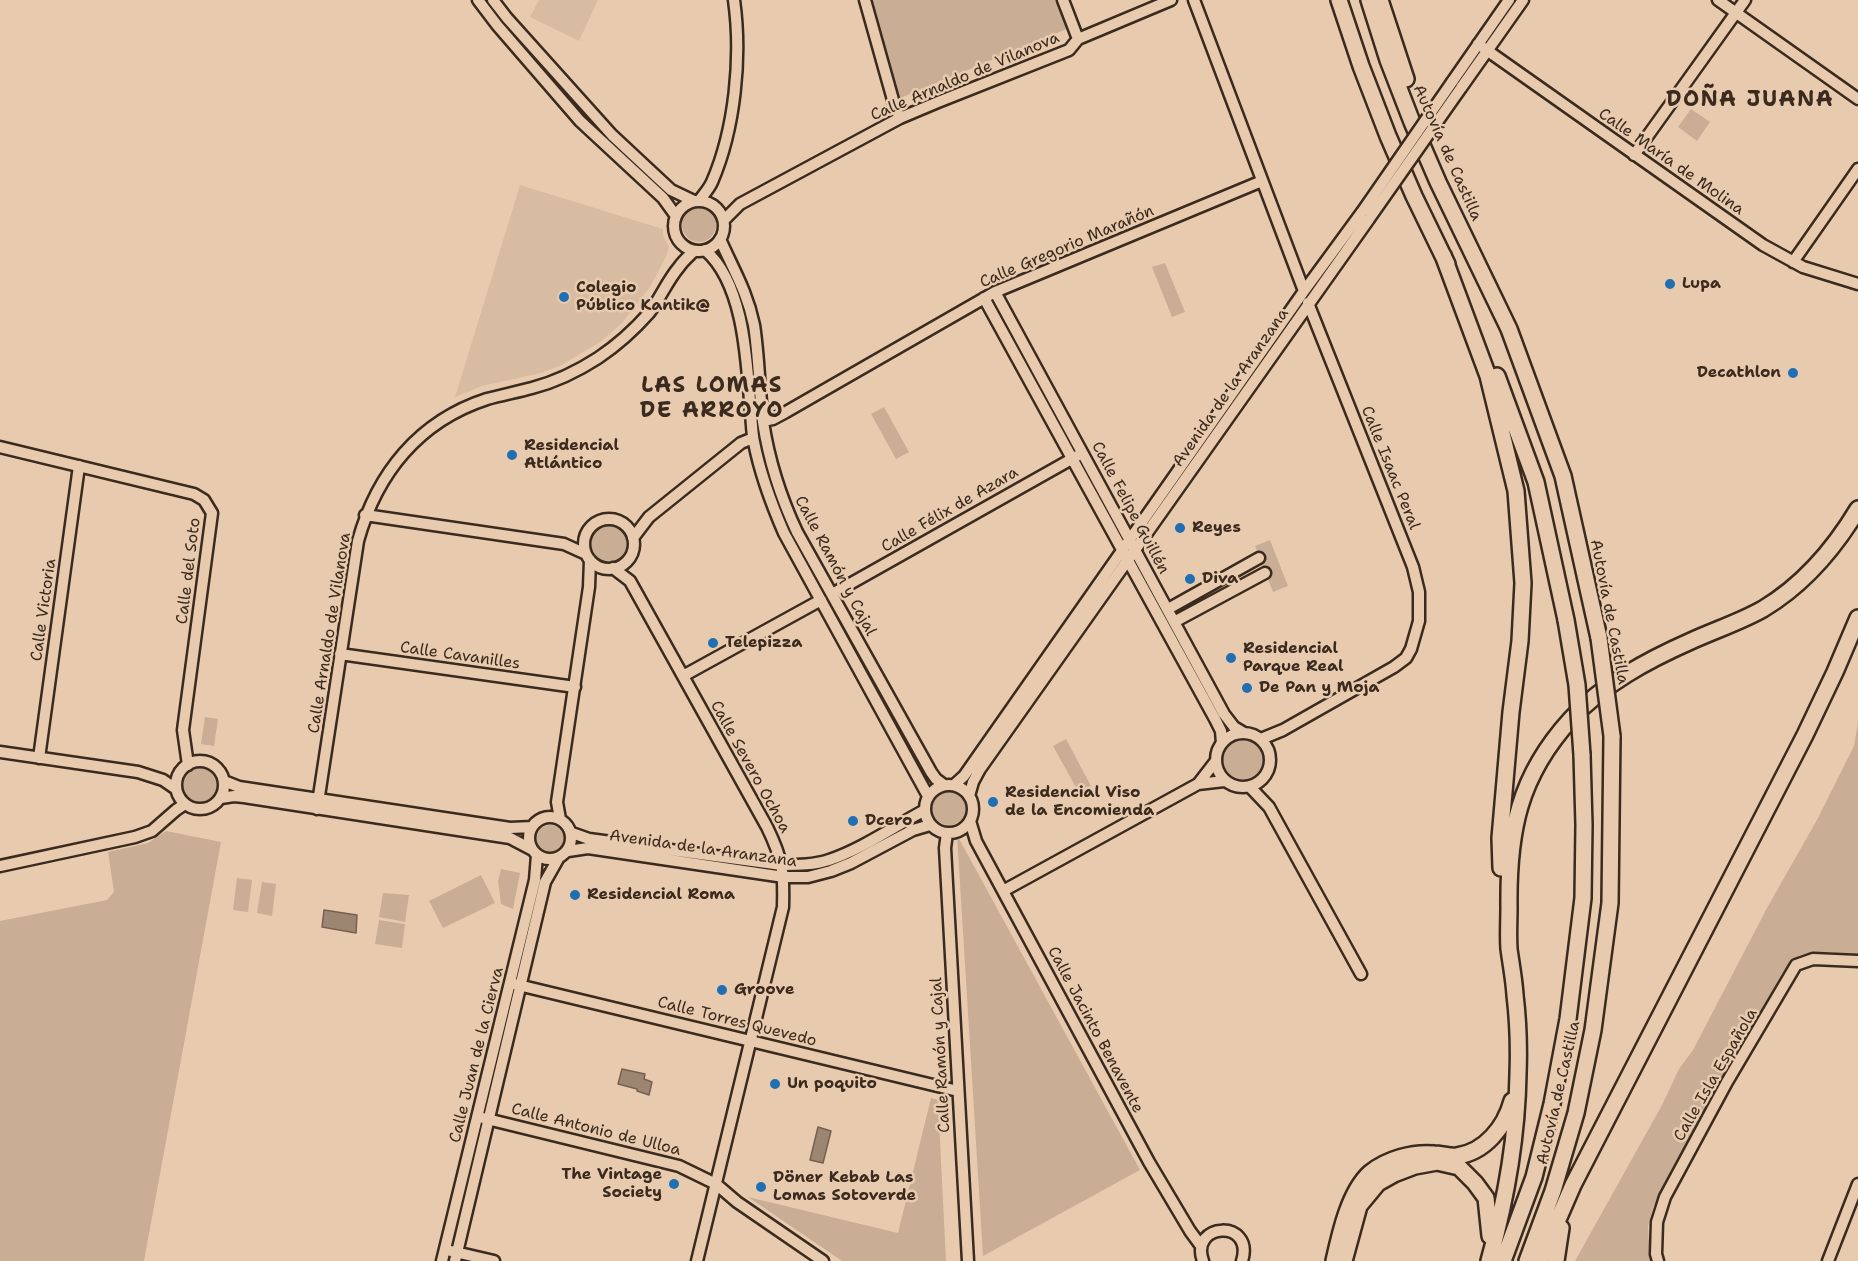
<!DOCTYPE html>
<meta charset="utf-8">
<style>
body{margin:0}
canvas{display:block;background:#e8cbaf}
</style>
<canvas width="1858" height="1261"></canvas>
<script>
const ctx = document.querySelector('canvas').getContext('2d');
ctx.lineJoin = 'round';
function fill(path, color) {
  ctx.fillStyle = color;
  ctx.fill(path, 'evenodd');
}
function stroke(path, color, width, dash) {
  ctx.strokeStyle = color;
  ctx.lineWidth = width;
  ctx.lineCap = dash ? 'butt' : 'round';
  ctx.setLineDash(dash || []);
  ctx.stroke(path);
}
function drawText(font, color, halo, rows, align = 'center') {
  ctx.font = font + ' "Shantell Sans",sans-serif';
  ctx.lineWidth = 5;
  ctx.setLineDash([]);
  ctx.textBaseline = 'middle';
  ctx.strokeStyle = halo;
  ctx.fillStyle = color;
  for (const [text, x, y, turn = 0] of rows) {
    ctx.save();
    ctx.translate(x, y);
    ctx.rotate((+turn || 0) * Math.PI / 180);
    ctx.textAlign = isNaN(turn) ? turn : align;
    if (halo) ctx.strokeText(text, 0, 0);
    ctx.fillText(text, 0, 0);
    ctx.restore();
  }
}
const built = new Path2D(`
 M539,0H598L579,41L530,17Z
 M520,185L663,229V235L669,247L666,257L650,287L622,323L600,342L562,365L541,373L482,386L455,397Z`);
const green = new Path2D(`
 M868,0H1057L1069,28L893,101Z
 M1691,109L1710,122L1697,141L1678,127Z
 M682 225a17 17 0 1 1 34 0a17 17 0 1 1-34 0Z
 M1165,263L1185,312L1172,317L1152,267Z
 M884,407L909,452L896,459L871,414Z
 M591 544a18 18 0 1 1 36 0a18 18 0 1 1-36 0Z
 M1270,540L1288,586L1273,592L1255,546Z
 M205,717L218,719L214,746L201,744Z
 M1858,722V955C1839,954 1814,948 1797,957C1790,961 1786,968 1781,975L1653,1207L1648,1226L1650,1261H1575L1662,1105L1679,1069L1693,1050L1767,908L1818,818L1854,746Z
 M1223 759a20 20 0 1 1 40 0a20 20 0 1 1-40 0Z
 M1066,739L1091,786L1079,793L1053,746Z
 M181 786a20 20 0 1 1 40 0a20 20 0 1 1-40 0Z
 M932 808a17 17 0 1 1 34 0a17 17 0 1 1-34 0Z
 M536 839a14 14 0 1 1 28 0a14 14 0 1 1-28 0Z
 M166,831L221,842L144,1261H0V921L107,900L114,892L108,852L148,843Z
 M957,835L1140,1170L983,1256Z
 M501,869L520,873L513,909L501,904L498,881Z
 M481,875L495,903L443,928L429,901Z
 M237,878L252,880L248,912L233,910Z
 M262,882L276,884L272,916L257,913Z
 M383,893L409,895L405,922L379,917Z
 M379,920L405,924L402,948L375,944Z
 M931,1098L938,1100L946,1261H842L748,1197L898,1233Z`);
const water = new Path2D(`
 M324,910L357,915L356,933L322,927Z
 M622,1069L645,1074L644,1079L652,1082L649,1095L637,1091V1089L618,1084Z
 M818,1127L831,1131L823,1163L810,1160Z`);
const minor = new Path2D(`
 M478,0L497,25L580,121L663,198L676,216
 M493,0L507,18L612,135L671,190L694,201
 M865,0L895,107L900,118
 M1063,0L1078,39
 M1194,0L1304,291
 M1718,0L1858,99
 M1478,44L1763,245L1803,267L1858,284
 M1452,82L1509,0
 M1461,88L1523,0
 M1634,155L1745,0
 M699,201C703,195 709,189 712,182C735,129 742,57 734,0
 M674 226a25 25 0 1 1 50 0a25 25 0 1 1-50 0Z
 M724,220L740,204L900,118L938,102L1069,50L1078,39L1171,0
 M720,239C733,269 747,291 754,325C759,357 759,390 763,422C769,461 780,496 797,532L931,772L936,779L944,785
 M705,250C745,284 747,365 751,414C752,423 752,433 754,442C760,473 771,503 784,533L928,796
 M1793,262L1858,169
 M995,292L1224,714L1234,727L1244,733
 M984,298L1215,719L1221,731L1222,743
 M763,421L773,419L786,412L995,292L1262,181
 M0,447L194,494L204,500L212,513L183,730L188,765
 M365,515L564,544L586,554
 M584 544a25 25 0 1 1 50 0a25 25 0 1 1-50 0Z
 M633,538L649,517L741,443L753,438
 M613,568L630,581L767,827C783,860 784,871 783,907L697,1261
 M832,594L1077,456
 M1168,609L1259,558
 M1174,622L1265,573
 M340,654L575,687
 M683,676L821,600
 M1216 760a27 27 0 1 1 54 0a27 27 0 1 1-54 0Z
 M1261,739L1283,730L1394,667L1406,658L1411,649L1419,621V592L1413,567L1308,303
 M0,752L138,772L163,780L176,789
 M39,758L79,466
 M176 785a24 24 0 1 1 48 0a24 24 0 1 1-48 0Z
 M224,781L239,787L510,828L532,827
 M1198,784L1215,762
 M925 809a24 24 0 1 1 48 0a24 24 0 1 1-48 0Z
 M954,785L964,776L1304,291L1362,212
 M1250,787L1269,807L1361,974
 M969,796L973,782L980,769L1369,219
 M221,798L234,796L244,797L510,838L531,849
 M317,809L358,541C377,473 419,421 487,399C502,395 517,392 532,388C555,382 578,371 598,358C616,346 634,330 649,313C660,299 667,281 679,267C683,261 689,256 694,251
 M529 838a21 21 0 1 1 42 0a21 21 0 1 1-42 0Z
 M560,819L557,802L589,587L590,560
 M970,821L976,841L1149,1162L1190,1231L1201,1246
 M572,833L589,839L782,865C798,865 814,865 829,860C860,850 895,826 925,810
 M947,833L945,848L968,1261
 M568,851L588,848L784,877H808L831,871L851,863L913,830L930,825
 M0,866L135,837L152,831L176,810L185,804
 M1003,891L1198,784L1224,781
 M510,983L958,1091
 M483,1118L679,1166L716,1184L737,1202L823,1261
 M451,1251L494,1261
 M442,1261L535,880L537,855
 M455,1261L545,882L558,859
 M1203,1261C1189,1222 1255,1219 1242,1261
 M1658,1261L1656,1254L1657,1222L1665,1197L1727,1082L1796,965L1813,959L1858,961
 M1828,1261L1858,1184`);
const highway = new Path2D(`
 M1339,0L1361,66L1388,136L1414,196L1447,264
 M1369,0L1388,60L1412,122L1438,182L1509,329L1563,476L1599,638
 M1380,0L1406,79
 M1443,255L1488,376L1516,491L1523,583L1520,641L1511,712L1500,838L1501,868
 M1497,376L1536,482L1566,620
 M1334,1261C1340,1234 1349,1192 1370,1173C1387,1159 1413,1152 1434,1154C1442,1154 1450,1157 1457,1156C1485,1152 1505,1127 1512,1101
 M1344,1261L1359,1206L1378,1183L1394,1174L1415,1166L1437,1162L1459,1167L1475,1183L1486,1198L1490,1236
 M1489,1261C1506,1200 1517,1137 1518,1074C1519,1048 1518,1020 1515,995C1514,979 1511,964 1509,949C1508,935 1509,921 1509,907C1508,831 1519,776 1571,719C1603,684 1648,660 1691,641C1715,630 1740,622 1763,609C1803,585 1834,549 1858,509
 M1503,1261L1534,1177L1552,1104L1568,1019L1583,898L1584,825L1582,755
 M1527,1261L1553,1191L1576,1113L1593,1030L1610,903L1612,736
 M1540,1261L1573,1185L1805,735L1835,672L1858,618
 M1556,1261L1561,1228`);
const minorBridge = new Path2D(`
 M1362,212L1452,82
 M1369,219L1461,88`);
const highwayBridge = new Path2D(`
 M1566,620L1577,685L1582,755
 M1599,638L1612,736`);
const markers = [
 [1670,284,6,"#1f6fb2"],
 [564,297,6,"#1f6fb2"],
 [1793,373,6,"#1f6fb2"],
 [512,455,6,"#1f6fb2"],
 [1180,528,6,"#1f6fb2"],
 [1190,579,6,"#1f6fb2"],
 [713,643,6,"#1f6fb2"],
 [1231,658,6,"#1f6fb2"],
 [1247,688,6,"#1f6fb2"],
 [993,802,6,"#1f6fb2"],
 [853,821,6,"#1f6fb2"],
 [575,895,6,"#1f6fb2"],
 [722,990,6,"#1f6fb2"],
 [775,1084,6,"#1f6fb2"],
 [674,1184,6,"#1f6fb2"],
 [761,1187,6,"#1f6fb2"]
];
const streetNames = [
 ["Calle Arnaldo de Vilanova",965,77,-23],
 ["Autovía de Castilla",1447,153,66],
 ["Calle María de Molina",1671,162,35],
 ["Calle Gregorio Marañón",1067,247,-23],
 ["Avenida de la Aranzana",1231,388,-55],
 ["Calle Isaac Peral",1390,468,68],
 ["Calle Felipe Guillén",1130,508,62],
 ["Calle Félix de Azara",950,510,-30],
 ["Calle Ramón y Cajal",835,566,62],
 ["Calle del Soto",189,571,-83],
 ["Calle Victoria",44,610,-82],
 ["Autovía de Castilla",1609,612,79],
 ["Calle Arnaldo de Vilanova",330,633,-81],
 ["Calle Cavanilles",460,656,8],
 ["Calle Severo Ochoa",750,767,61],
 ["Avenida de la Aranzana",703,849,8],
 ["Calle Torres Quevedo",737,1022,14],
 ["Calle Jacinto Benavente",1095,1030,62],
 ["Calle Juan de la Cierva",477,1055,-76],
 ["Calle Ramón y Cajal",941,1055,-93],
 ["Calle Isla Española",1716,1075,-60],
 ["Autovía de Castilla",1559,1093,-77],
 ["Calle Antonio de Ulloa",596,1130,14]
];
const poiNames = [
 ["Lupa",1682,284],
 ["Colegio",576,288],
 ["Público Kantik@",576,306],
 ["Decathlon",1781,373,"right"],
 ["Residencial",524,446],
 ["Atlántico",524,464],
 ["Reyes",1192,528],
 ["Diva",1202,579],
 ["Telepizza",725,643],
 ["Residencial",1243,649],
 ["Parque Real",1243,667],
 ["De Pan y Moja",1259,688],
 ["Residencial Viso",1005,793],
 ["de la Encomienda",1005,811],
 ["Dcero",865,821],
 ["Residencial Roma",587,895],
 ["Groove",734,990],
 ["Un poquito",787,1084],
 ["The Vintage",662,1175,"right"],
 ["Society",662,1193,"right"],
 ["Döner Kebab Las",773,1178],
 ["Lomas Sotoverde",773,1196]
];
const districtNames = [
 ["DOÑA JUANA",1750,100],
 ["LAS LOMAS",712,386],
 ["DE ARROYO",712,411]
];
fill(built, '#d8bca2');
fill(green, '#c9ae95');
fill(water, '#9d8671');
stroke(water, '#766150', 1.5);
stroke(minor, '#3b2a1e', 15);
stroke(highway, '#3b2a1e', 20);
stroke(minor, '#e8cbaf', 10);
stroke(highway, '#e8cbaf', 15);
stroke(minorBridge, '#3b2a1e', 15, []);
stroke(highwayBridge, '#3b2a1e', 20, []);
stroke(minorBridge, '#e8cbaf', 10);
stroke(highwayBridge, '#e8cbaf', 15);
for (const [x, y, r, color] of markers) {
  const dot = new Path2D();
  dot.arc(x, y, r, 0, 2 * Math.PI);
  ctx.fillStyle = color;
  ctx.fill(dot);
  stroke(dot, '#e8cbaf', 2);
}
drawText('16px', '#3b2a1e', '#e8cbaf', streetNames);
drawText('bold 16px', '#3b2a1e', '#e8cbaf', poiNames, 'left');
ctx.letterSpacing = '1.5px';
drawText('bold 22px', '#3b2a1e', '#e8cbaf', districtNames);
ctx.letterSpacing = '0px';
</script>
